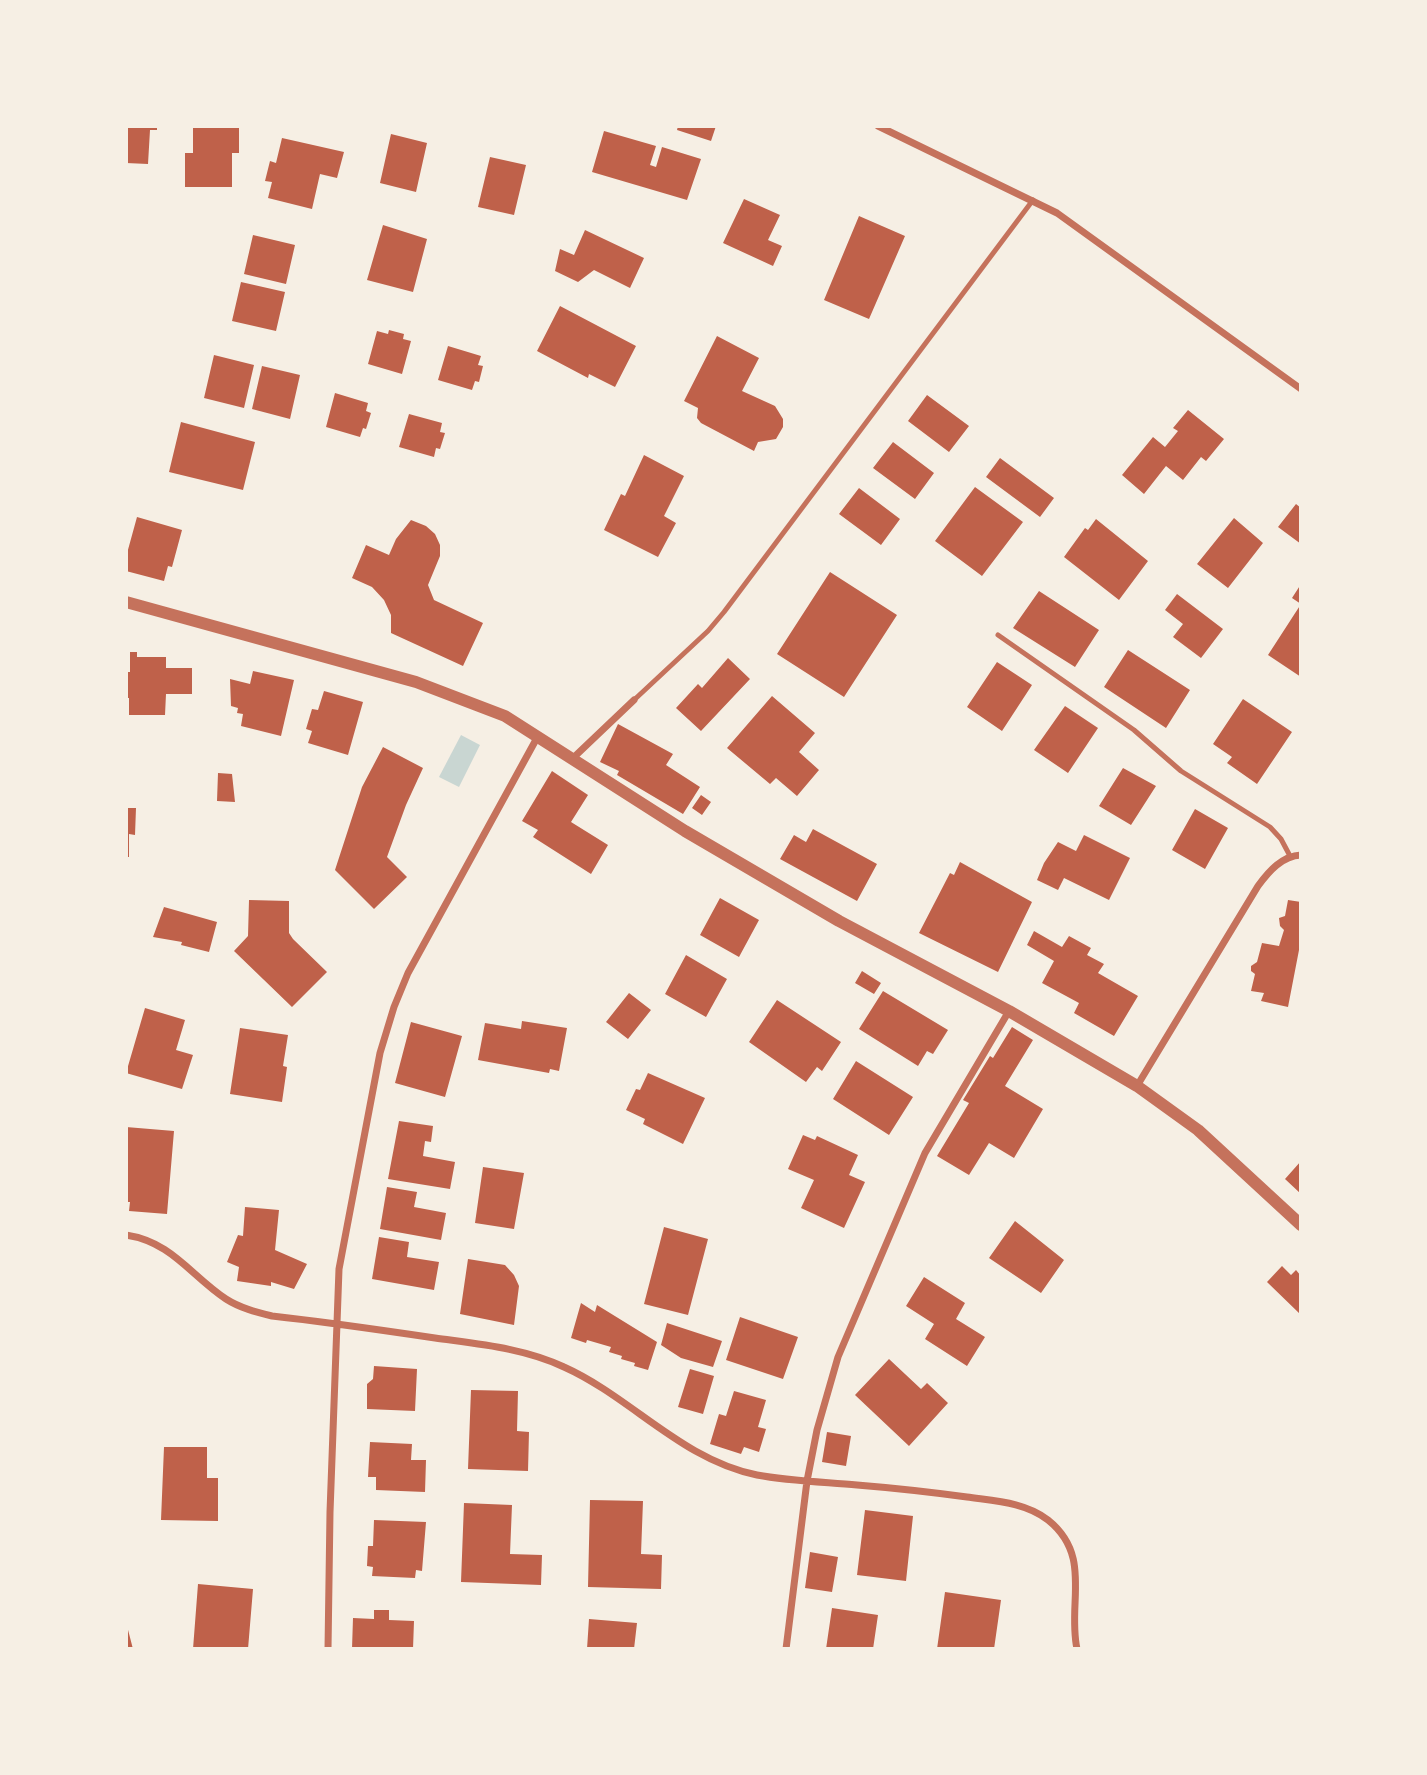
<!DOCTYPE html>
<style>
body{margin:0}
#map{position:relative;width:1427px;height:1775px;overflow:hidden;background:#f6efe4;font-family:"Fira Sans Condensed",sans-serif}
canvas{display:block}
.frame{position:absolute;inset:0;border:128px solid #f6efe4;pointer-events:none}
</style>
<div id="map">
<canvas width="1427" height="1775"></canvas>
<div class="frame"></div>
</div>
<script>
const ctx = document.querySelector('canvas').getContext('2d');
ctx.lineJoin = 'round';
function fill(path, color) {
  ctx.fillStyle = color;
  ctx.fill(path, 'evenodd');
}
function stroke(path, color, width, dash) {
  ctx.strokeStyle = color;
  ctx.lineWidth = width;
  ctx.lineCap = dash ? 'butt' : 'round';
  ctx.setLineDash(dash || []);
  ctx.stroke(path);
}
const water = new Path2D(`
 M461,735L480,745L459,787L439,777Z`);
const building = new Path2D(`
 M126,126H157V130H150L148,164L126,163Z
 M193,126H239V153H232V187H185V153H193Z
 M678,126H716L711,141L677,130Z
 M604,131L656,146L650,165L656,167L662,147L701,159L687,200L592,172Z
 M391,134L427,143L416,192L380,183Z
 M282,138L344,152L337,178L320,174L312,209L268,198L272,182L265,181L270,161L276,163Z
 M490,157L526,165L514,215L478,207Z
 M744,199L780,215L768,240L782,246L773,266L723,243Z
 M859,216L905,236L869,319L824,300Z
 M383,225L427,239L413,292L367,280Z
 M585,230L644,258L630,288L594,270L578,282L555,271L560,249L574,255Z
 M253,235L295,245L286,284L244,274Z
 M241,282L285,292L276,331L232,321Z
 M560,306L636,346L615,387L589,374L588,378L537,351Z
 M389,330L404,334L403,339L411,341L402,374L368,364L377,331L388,334Z
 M717,336L759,358L742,391L775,406L783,419V427L776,439L758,442L754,451L701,423L697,418L698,408L684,401Z
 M448,346L481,356L478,365L483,366L479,382L475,381L472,390L438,380Z
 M214,355L254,365L244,408L204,398Z
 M262,366L300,375L290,419L252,409Z
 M335,393L368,403L366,411L371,413L366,429L363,428L360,437L326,427Z
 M927,395L969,426L949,452L908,421Z
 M1188,410L1224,439L1206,461L1201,457L1183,480L1166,466L1144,494L1122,475L1153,437L1165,447L1178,431L1173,428Z
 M409,414L442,423L440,432L445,433L440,449L436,448L434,457L399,447Z
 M181,422L255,442L243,490L169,472Z
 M893,442L934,473L915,499L873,468Z
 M644,455L684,476L664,516L676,523L658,557L604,530L621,494L625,496Z
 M1000,458L1054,498L1040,517L986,477Z
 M975,487L1023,522L982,576L935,541Z
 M859,488L900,519L881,545L839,514Z
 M1296,504L1301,508V544L1278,527Z
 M137,517L182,530L172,567L168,566L164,581L126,571V557Z
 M1234,518L1263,543L1228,588L1197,564Z
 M1096,519L1148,561L1119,600L1064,557L1085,528L1088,530Z
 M411,520L426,526L435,534L440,545V556L428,585L434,600L483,623L463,666L391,633V615L384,600L372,587L352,578L366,545L389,555L396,539Z
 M830,572L897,615L844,697L777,654Z
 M1301,584V604L1292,598Z
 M1039,591L1099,630L1075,667L1013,628Z
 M1177,594L1223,629L1201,658L1173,637L1183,624L1165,610Z
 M1301,604V677L1268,655Z
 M1128,650L1190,690L1166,728L1104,687Z
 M130,652H137V657H166V668H192V694H166L165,715H129V698H126V672H130Z
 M728,658L750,679L701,731L676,708L698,684L702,688Z
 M997,662L1032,685L1002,731L967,707Z
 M253,671L294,680L281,736L241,726L243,714L237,713L238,708L231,706L230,679L250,684Z
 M324,691L363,702L348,755L308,743L312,731L306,729L312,709L318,710Z
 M772,696L815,733L799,752L819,770L797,796L776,778L770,784L727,748Z
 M1243,699L1292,732L1257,784L1227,763L1232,757L1213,744Z
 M1065,706L1098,728L1068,773L1034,750Z
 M618,724L673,754L666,765L700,787L683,814L617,775L619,771L600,762Z
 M383,747L423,768L406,805L387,857L407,877L374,909L335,870L362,787Z
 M1123,768L1156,786L1131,825L1099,806Z
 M552,771L588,795L571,822L608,845L591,874L533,837L538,830L522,821Z
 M218,773L232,774L235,802L217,801Z
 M701,795L711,802L702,815L692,808Z
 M126,808H136L135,835L129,834V857H126Z
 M1195,809L1228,828L1205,869L1172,850Z
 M813,829L877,864L857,901L780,859L794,835L806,842Z
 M1084,835L1130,858L1109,900L1064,878L1058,890L1037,880L1044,863L1058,842L1076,851Z
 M960,862L1032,902L998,972L919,933L950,873L954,875Z
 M720,898L759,920L739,957L700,935Z
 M249,900L289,901V933L293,939L327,972L292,1007L234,951L248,936Z
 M1288,900L1301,902V951L1299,950L1288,1007L1261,1001L1264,993L1251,991L1255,974L1251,971V966L1257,962L1262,943L1279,946L1284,930L1280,926L1279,918L1285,916Z
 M164,907L217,922L209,952L181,945L182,942L153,937Z
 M1034,931L1062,947L1069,936L1091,948L1087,955L1104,964L1098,973L1138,996L1114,1036L1074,1013L1079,1003L1042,983L1054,961L1027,945Z
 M686,955L727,979L706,1017L665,994Z
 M862,971L881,983L874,994L855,983Z
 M883,991L948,1030L933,1054L927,1051L918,1066L859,1029Z
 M629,993L651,1010L628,1039L606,1022Z
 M777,1000L841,1042L822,1071L817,1067L806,1082L749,1042Z
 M145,1008L185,1020L176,1050L193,1055L182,1089L126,1073Z
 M522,1021L567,1028L559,1071L550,1069L549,1073L478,1060L485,1023L521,1029Z
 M411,1022L462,1036L445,1097L395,1083Z
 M1012,1027L1033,1040L1005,1086L1043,1109L1014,1158L989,1143L969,1175L937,1156L969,1103L963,1100L990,1056L993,1058Z
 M240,1028L288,1035L283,1066L287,1067L282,1102L230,1094Z
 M856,1061L913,1097L889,1135L833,1099Z
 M648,1073L705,1098L683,1144L643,1124L645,1119L626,1110L636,1089L640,1090Z
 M399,1121L433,1126L431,1142L425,1141L423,1156L455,1162L450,1189L388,1179Z
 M126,1127L174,1131L167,1214L129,1211L130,1202H126Z
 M803,1135L815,1140L817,1136L858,1155L849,1175L865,1182L844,1228L801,1208L814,1180L788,1169Z
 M1301,1161V1194L1285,1179Z
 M483,1167L524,1173L514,1229L475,1223Z
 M387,1187L417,1192L414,1207L446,1213L441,1240L380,1229Z
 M245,1207L279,1210L275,1250L307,1264L294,1289L271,1282V1286L237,1281L239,1267L227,1262L238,1235L243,1236Z
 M1015,1221L1064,1260L1041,1293L989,1258Z
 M664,1227L708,1239L688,1315L644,1304Z
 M379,1237L409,1242L407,1257L439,1262L434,1290L372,1279Z
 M468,1259L505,1265L514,1275L519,1286L514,1325L460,1314Z
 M1282,1266L1291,1275L1296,1270L1301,1276V1315L1267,1282Z
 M924,1277L965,1303L956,1319L985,1337L967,1366L925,1339L934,1324L906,1306Z
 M581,1303L595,1312L597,1305L657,1342L648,1370L634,1366L635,1363L621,1359L622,1356L609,1352L611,1347L587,1340L586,1343L571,1338Z
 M740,1317L798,1337L783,1379L726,1360Z
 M667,1323L722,1341L713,1367L681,1358L661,1345Z
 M889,1359L921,1389L927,1383L948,1403L909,1446L855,1395Z
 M374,1366L417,1369L415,1411L367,1409V1384L373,1379Z
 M690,1369L714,1376L703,1414L678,1407Z
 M471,1390L518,1391L517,1431L529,1432L528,1471L468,1469Z
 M734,1391L766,1400L758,1427L766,1429L759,1452L744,1447L741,1454L710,1444L719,1414L726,1416Z
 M827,1432L851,1436L846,1466L822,1462Z
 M370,1442L412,1444L411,1460H426L425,1492L376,1490V1477H368Z
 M164,1447H207V1478H218V1521L161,1520Z
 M590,1500L643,1501L641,1554L662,1555L661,1589L588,1587Z
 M464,1503L512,1505L510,1554L542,1555L541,1585L461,1582Z
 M865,1510L913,1516L906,1581L857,1575Z
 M374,1520L426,1522L422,1571L416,1570L415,1578L372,1576L373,1567L367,1566L368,1546H373Z
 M810,1552L838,1557L832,1592L805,1588Z
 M198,1584L253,1589L248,1649H193Z
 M945,1592L1001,1600L994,1649H937Z
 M832,1608L878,1615L873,1649H826Z
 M374,1610H389V1620L414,1621L413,1649H352L353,1618L374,1619Z
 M589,1619L637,1623L634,1649H587Z
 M126,1626H127L133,1649H126Z`);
const service = new Path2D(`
 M998,635L1134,730L1181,771L1270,827L1281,839L1290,856
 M634,700L708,631L724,612L1033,200`);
const minor = new Path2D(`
 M878,126L1057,213L1301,389
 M572,759L634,700
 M1137,1086L1258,886C1269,871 1282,856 1301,855
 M126,1235C172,1242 190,1275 226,1299C240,1308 256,1312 272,1316C327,1322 381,1330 435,1338C478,1344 524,1348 564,1367C631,1397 682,1460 757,1475C789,1481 823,1482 857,1485C894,1488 930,1492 967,1497C994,1501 1025,1502 1048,1520C1093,1556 1067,1603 1077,1649
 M328,1649L330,1512L339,1269L380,1053L394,1007L408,973L538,736
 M786,1649L807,1481L817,1430L838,1357L925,1153L1009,1011`);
const tertiary = new Path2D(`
 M126,602L416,682L505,716L685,831L839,921L1009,1011L1137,1086L1198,1130L1301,1225`);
fill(water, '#c9d6d2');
fill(building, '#bf614a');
stroke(service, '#c5725c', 5);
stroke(minor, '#c5725c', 7);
stroke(tertiary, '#c5725c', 12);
</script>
